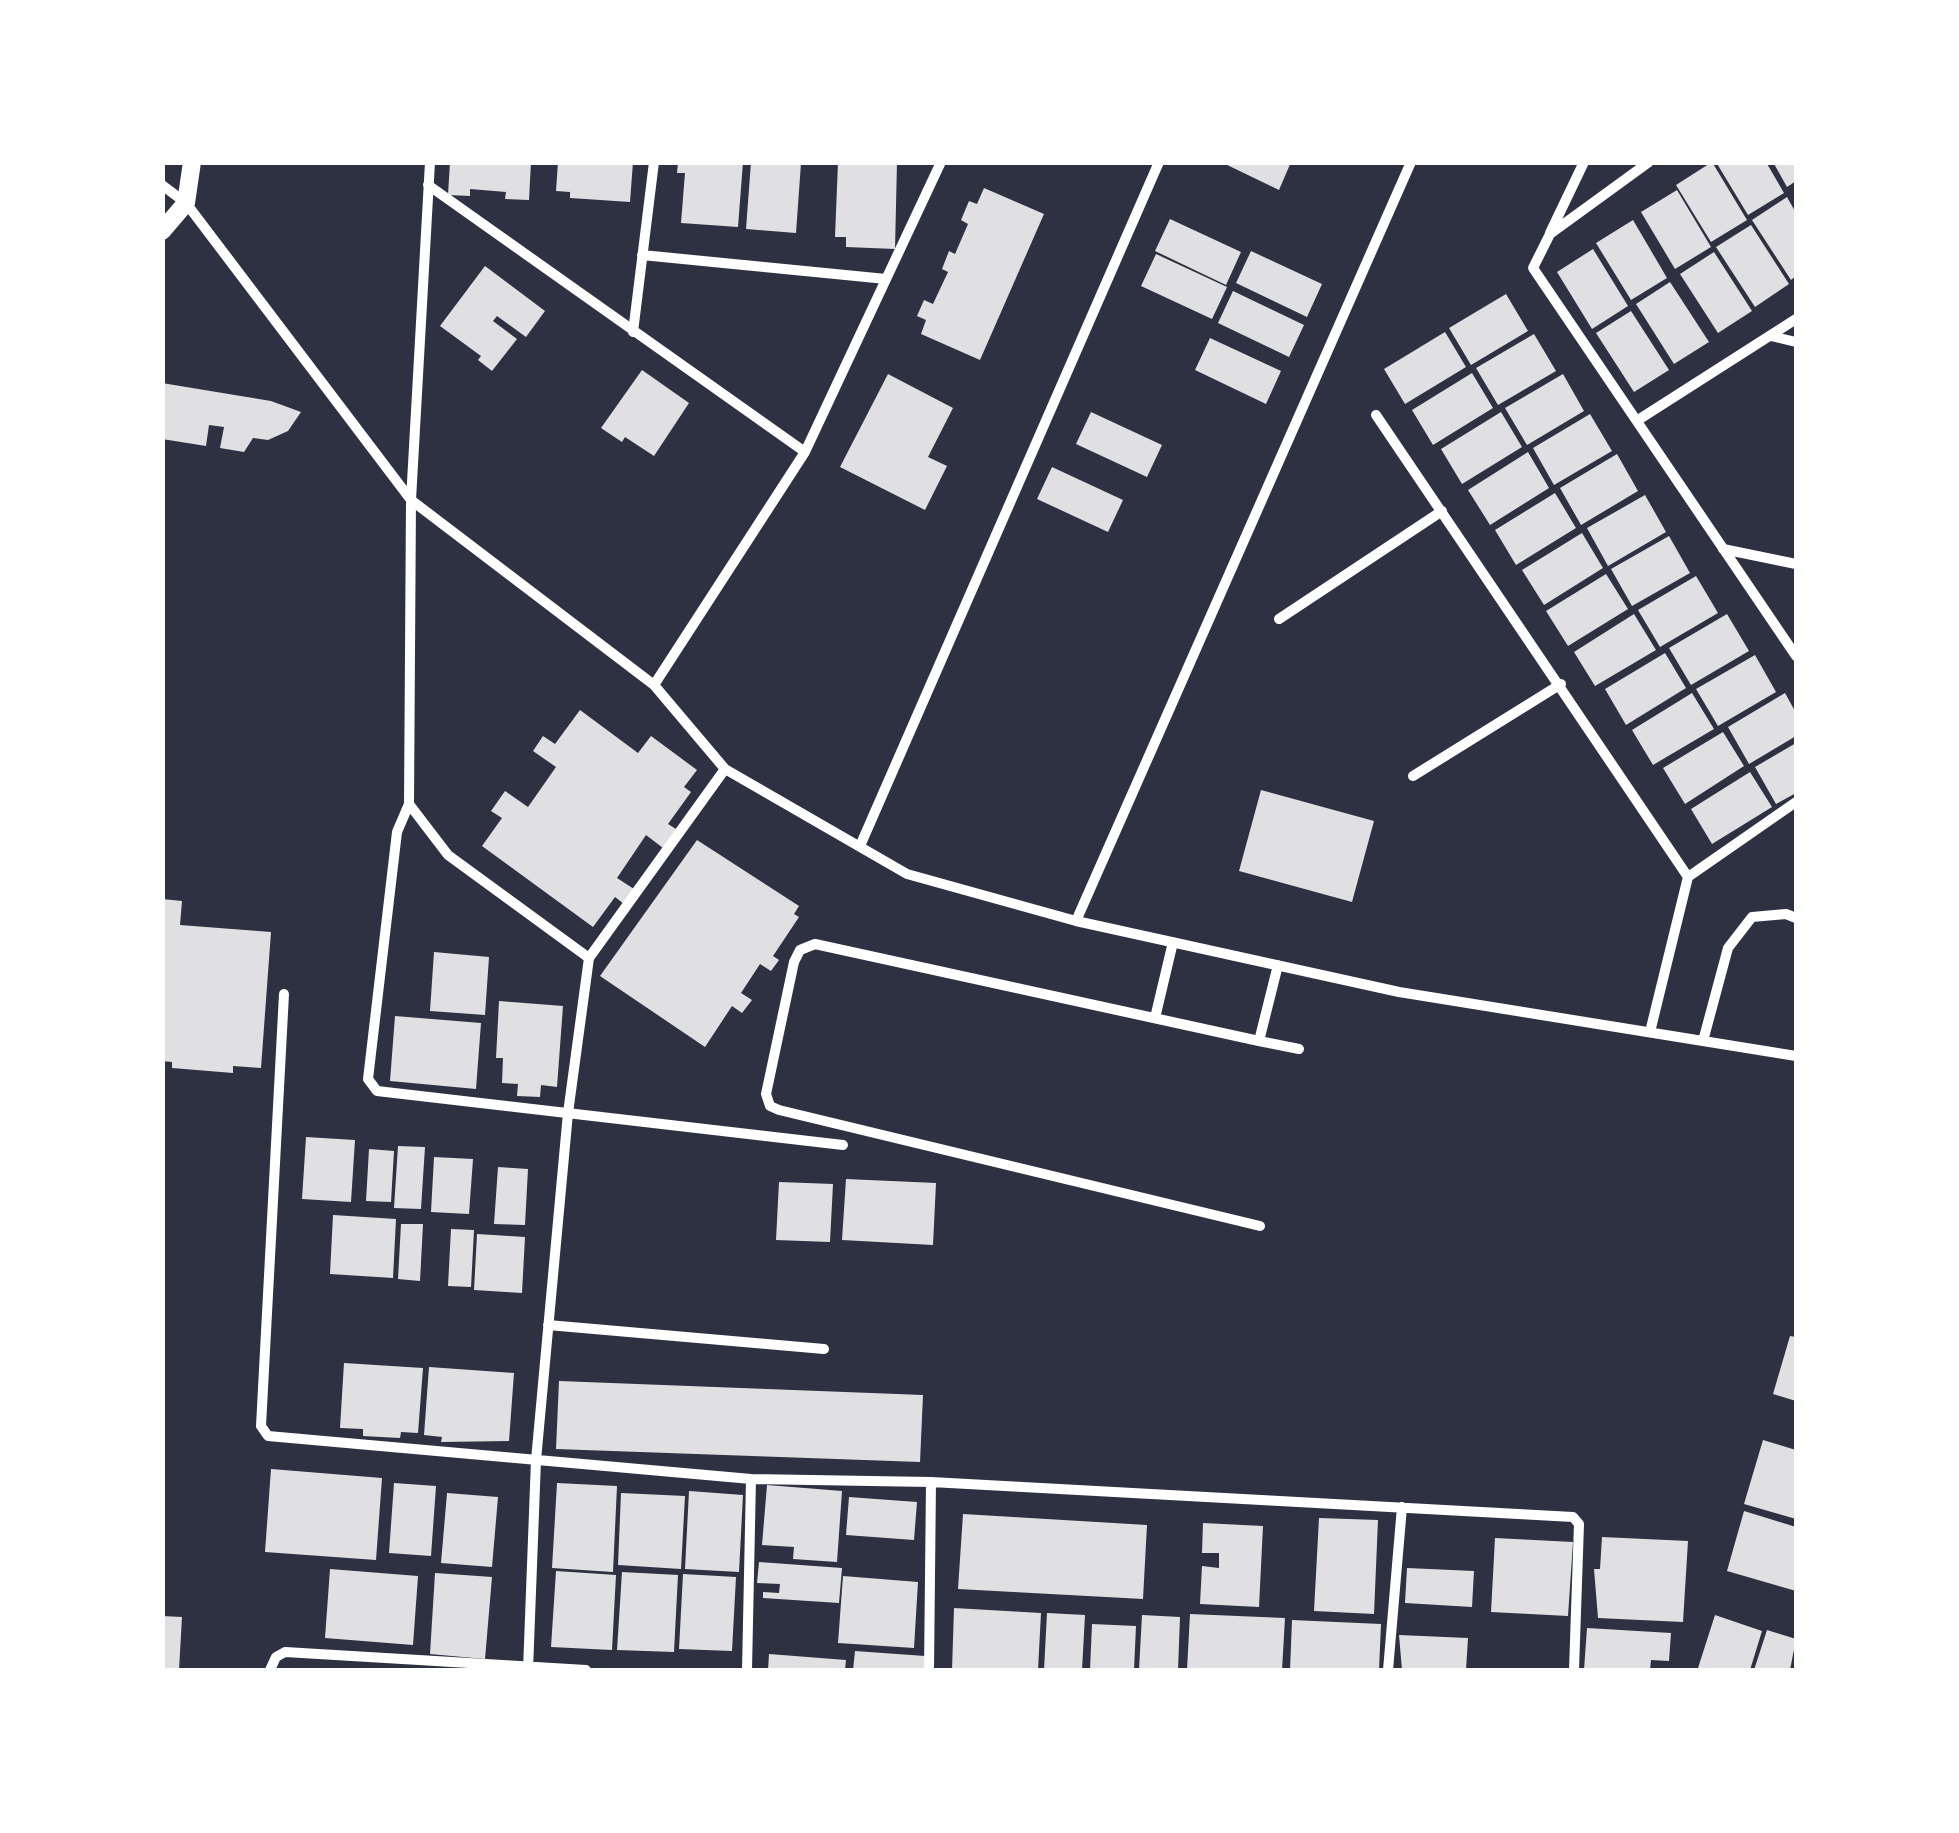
<!DOCTYPE html>
<style>
body{margin:0}
#map{position:relative;width:1959px;height:1833px;overflow:hidden;background:#2d3142;font-family:Rubik,sans-serif}
canvas{display:block}
.frame{position:absolute;inset:0;border:165px solid #fff;pointer-events:none}
</style>
<div id="map">
<canvas width="1959" height="1833"></canvas>
<div class="frame"></div>
</div>
<script>
const ctx = document.querySelector('canvas').getContext('2d');
ctx.lineJoin = 'round';
function fill(path, color) {
  ctx.fillStyle = color;
  ctx.fill(path, 'evenodd');
}
function stroke(path, color, width, dash) {
  ctx.strokeStyle = color;
  ctx.lineWidth = width;
  ctx.lineCap = dash ? 'butt' : 'round';
  ctx.setLineDash(dash || []);
  ctx.stroke(path);
}
const building = new Path2D(`
 M450,162H531L529,200L505,199L506,192L470,189V196L448,195Z
 M558,162H633L630,202L570,198V192L556,191Z
 M678,162H743L738,227L681,223L685,173H677Z
 M751,162L801,163L796,233L746,229Z
 M838,162H897L895,249L846,247V237H835Z
 M1221,162H1291L1279,190Z
 M1712,162L1747,220L1711,242L1676,185Z
 M1716,162H1766L1784,193L1748,215Z
 M1773,162H1796V181L1787,187Z
 M984,188L1044,214L980,360L921,334L926,320L917,316L924,300L933,304L948,272L942,269L949,251L955,254L968,224L961,220L969,201L977,204Z
 M1677,190L1711,247L1675,269L1641,212Z
 M1787,197L1796,213V276L1791,280L1752,220Z
 M1170,219L1241,252L1226,285L1155,251Z
 M1633,220L1667,278L1631,300L1596,243Z
 M1751,225L1789,284L1755,307L1716,247Z
 M1593,249L1628,306L1592,329L1557,272Z
 M1251,251L1322,284L1307,317L1236,283Z
 M1714,252L1752,311L1718,333L1680,274Z
 M1156,254L1227,287L1212,319L1141,286Z
 M485,266L545,311L526,337L497,316L493,321L517,339L492,371L478,360L481,356L440,326Z
 M1670,282L1709,342L1674,364L1636,304Z
 M1233,291L1304,325L1289,357L1218,323Z
 M1506,294L1528,331L1471,365L1449,328Z
 M1631,311L1669,370L1634,392L1596,333Z
 M1445,332L1466,367L1405,404L1384,369Z
 M1534,334L1556,371L1498,405L1476,368Z
 M1210,338L1281,371L1266,404L1195,370Z
 M642,370L689,403L654,456L625,437L622,442L601,428Z
 M1472,373L1493,408L1433,445L1412,410Z
 M888,374L953,408L928,457L947,466L925,510L840,467Z
 M1563,374L1584,411L1527,445L1505,408Z
 M162,383L271,401L301,412L288,431L268,440L253,438L244,452L220,448L224,427L209,425L206,446L162,439Z
 M1091,412L1162,445L1147,477L1076,444Z
 M1501,412L1522,447L1462,484L1441,449Z
 M1590,414L1612,451L1554,485L1533,448Z
 M1528,452L1549,488L1490,525L1468,490Z
 M1617,454L1638,491L1581,525L1560,488Z
 M1052,467L1123,500L1108,532L1037,499Z
 M1555,493L1576,528L1516,565L1495,530Z
 M1645,495L1666,532L1608,566L1587,528Z
 M1582,533L1603,568L1544,605L1522,570Z
 M1669,536L1690,573L1632,606L1611,569Z
 M1606,574L1628,609L1568,646L1546,611Z
 M1696,576L1718,613L1660,647L1638,610Z
 M1634,614L1656,650L1595,686L1574,652Z
 M1727,614L1749,651L1691,685L1669,648Z
 M1665,653L1686,688L1626,725L1605,689Z
 M1755,655L1776,692L1718,726L1696,689Z
 M1692,693L1714,729L1653,765L1632,730Z
 M1785,693L1796,713V736L1749,764L1728,727Z
 M580,710L638,753L651,736L697,770L684,787L691,792L668,824L676,829L663,848L646,835L617,878L634,889L624,904L615,897L593,927L482,846L502,818L491,811L505,791L528,807L556,767L533,751L543,736L555,744Z
 M1723,732L1744,766L1685,804L1663,768Z
 M1796,743V793L1776,804L1755,767Z
 M1750,772L1772,807L1712,844L1691,809Z
 M1261,790L1374,821L1352,902L1239,871Z
 M697,840L799,906L794,914L799,917L773,956L779,960L771,971L760,964L741,993L752,1000L742,1013L732,1006L705,1047L600,976Z
 M162,899L182,901L180,925L271,932L261,1068L233,1066V1073L172,1068V1062L162,1061Z
 M434,952L489,957L485,1015L430,1011Z
 M499,1001L563,1006L557,1087L541,1085L540,1097L517,1096L518,1084L502,1083L503,1058H496Z
 M395,1016L481,1023L476,1089L390,1081Z
 M306,1137L355,1140L351,1202L302,1199Z
 M398,1146L425,1147L421,1209L394,1208Z
 M369,1149L394,1151L391,1202L366,1201Z
 M434,1157L473,1159L469,1214L431,1212Z
 M498,1167L528,1169L525,1225L494,1224Z
 M846,1179L936,1183L933,1245L842,1240Z
 M779,1182L833,1184L830,1242L776,1240Z
 M333,1215L396,1219L393,1278L330,1274Z
 M401,1224H423L420,1281L398,1279Z
 M451,1229L474,1230L471,1287L448,1286Z
 M477,1234L525,1237L522,1293L474,1290Z
 M1790,1336L1796,1337V1401L1773,1394Z
 M344,1363L423,1368L418,1433L401,1432L400,1438L363,1436V1429L340,1428Z
 M429,1367L514,1373L509,1441L441,1442L442,1437L424,1435Z
 M559,1381L923,1395L920,1462L556,1449Z
 M1763,1440L1796,1450V1519L1744,1504Z
 M271,1469L382,1478L376,1560L265,1552Z
 M394,1483L436,1486L431,1556L389,1553Z
 M557,1483L617,1486L613,1572L552,1568Z
 M767,1485L842,1491L837,1562L793,1559L794,1547L762,1545Z
 M689,1491L743,1495L739,1572L685,1569Z
 M447,1493L498,1497L492,1567L441,1563Z
 M621,1493L685,1496L681,1569L618,1565Z
 M849,1497L917,1502L914,1540L846,1535Z
 M1744,1511L1796,1527V1591L1727,1571Z
 M963,1514L1147,1525L1143,1599L958,1589Z
 M1319,1518L1378,1520L1374,1614L1314,1611Z
 M1203,1523L1263,1526L1259,1607L1200,1604L1202,1566L1219,1568V1553H1202Z
 M1602,1537L1688,1541L1683,1622L1598,1618L1594,1569H1600Z
 M1495,1538L1573,1542L1568,1616L1491,1612Z
 M759,1562L842,1568L839,1603L763,1598V1592L779,1593L780,1584L757,1583Z
 M1407,1568L1474,1571L1472,1607L1405,1603Z
 M330,1569L418,1576L413,1645L325,1638Z
 M556,1571L616,1575L612,1650L551,1647Z
 M622,1572L678,1575L674,1652L617,1650Z
 M435,1573L492,1577L485,1659L430,1654Z
 M683,1574L736,1577L732,1651L679,1649Z
 M843,1576L918,1582L914,1648L838,1643Z
 M954,1608L1041,1613L1038,1670H952Z
 M1047,1613L1085,1615L1082,1670H1044Z
 M1190,1614L1285,1618L1282,1670H1187Z
 M1142,1615L1180,1617L1178,1670H1139Z
 M1715,1615L1762,1631L1750,1670L1698,1668Z
 M162,1616L182,1617L179,1670H162Z
 M1292,1620L1381,1624L1379,1670H1290Z
 M1092,1624L1136,1626L1134,1670H1090Z
 M1587,1628L1671,1633L1669,1661L1651,1660L1650,1670H1584Z
 M1767,1630L1796,1639L1790,1670H1754Z
 M1399,1635L1468,1638L1466,1670H1402Z
 M855,1651L925,1656L924,1670H853Z
 M769,1654L846,1660L845,1670H768Z`);
const minor = new Path2D(`
 M430,162L411,500L409,804L448,855L589,958L568,1113L536,1460L528,1670
 M1649,162L1550,234L1533,268L1796,656
 M162,185L186,203L411,500L654,685L725,769L907,874L1076,921L1399,992L1796,1056
 M428,185L805,452
 M1550,233L1584,162
 M642,255L886,279
 M633,332L654,162
 M1771,336L1796,342
 M1376,415L1688,877
 M1638,420L1796,319
 M1723,549L1796,564
 M1279,619L1442,511
 M654,685L805,452L941,162
 M1413,776L1561,684
 M409,804L397,832L368,1079L377,1091L843,1145
 M860,846L1159,162
 M1076,921L1411,162
 M589,958L725,769
 M284,994L261,1426L268,1436L751,1479L931,1482L1573,1517L1579,1524L1574,1670
 M1155,1018L1173,942
 M1650,1032L1688,877L1796,802
 M1259,1041L1299,1049
 M1703,1041L1728,948L1752,917L1786,914L1796,918
 M1260,1226L779,1110L770,1106L766,1094L794,962L800,950L815,944L1259,1041L1278,965
 M548,1325L824,1349
 M270,1670L276,1657L285,1652L586,1670
 M747,1670L751,1479
 M929,1670L931,1482
 M1388,1670L1402,1507`);
const tertiary = new Path2D(`
 M162,231L186,203L192,162`);
fill(building, '#e0e0e3');
stroke(minor, '#fff', 10);
stroke(tertiary, '#fff', 18);
</script>
